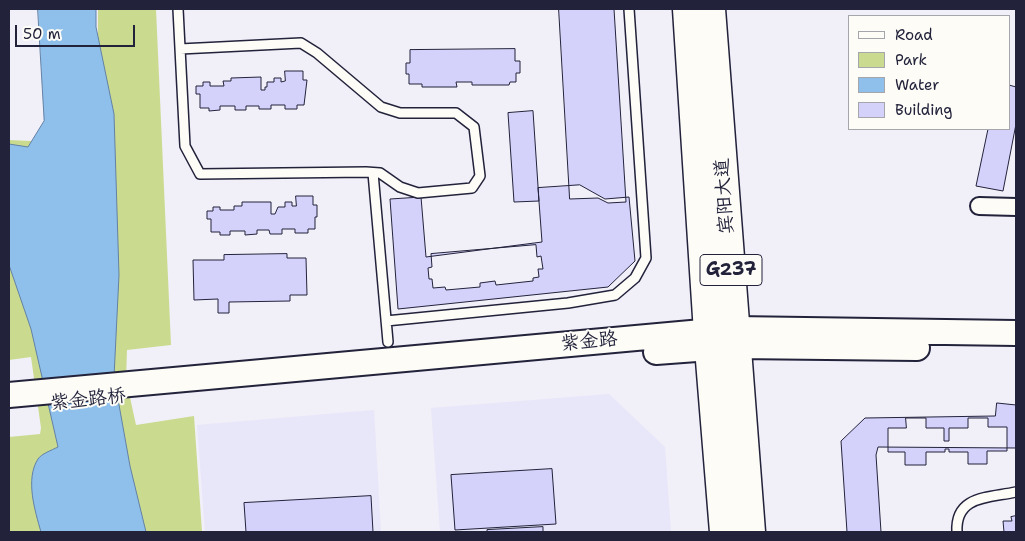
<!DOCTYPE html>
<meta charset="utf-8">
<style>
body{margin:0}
#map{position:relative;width:1025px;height:541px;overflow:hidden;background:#f1eff8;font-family:"Shantell Sans",sans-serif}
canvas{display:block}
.frame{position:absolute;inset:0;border:10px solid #22223b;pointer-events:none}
.legend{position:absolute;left:848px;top:15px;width:162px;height:115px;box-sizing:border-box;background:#fdfcf7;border:1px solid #a5a5ac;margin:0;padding:6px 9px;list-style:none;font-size:15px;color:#22223b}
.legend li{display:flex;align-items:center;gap:10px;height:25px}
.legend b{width:25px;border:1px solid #a5a5ac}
.scale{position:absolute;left:15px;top:25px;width:120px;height:22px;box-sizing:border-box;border:2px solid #22223b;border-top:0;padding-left:6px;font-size:15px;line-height:18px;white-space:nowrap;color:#22223b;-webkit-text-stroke:4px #fdfcf7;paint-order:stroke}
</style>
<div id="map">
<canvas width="1025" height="541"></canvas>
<div class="frame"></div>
<ul class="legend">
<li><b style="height:6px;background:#fdfcf7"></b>Road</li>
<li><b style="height:14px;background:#cadb8f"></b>Park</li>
<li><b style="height:14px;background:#8fc0eb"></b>Water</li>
<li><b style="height:14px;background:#d4d2fb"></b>Building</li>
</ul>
<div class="scale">50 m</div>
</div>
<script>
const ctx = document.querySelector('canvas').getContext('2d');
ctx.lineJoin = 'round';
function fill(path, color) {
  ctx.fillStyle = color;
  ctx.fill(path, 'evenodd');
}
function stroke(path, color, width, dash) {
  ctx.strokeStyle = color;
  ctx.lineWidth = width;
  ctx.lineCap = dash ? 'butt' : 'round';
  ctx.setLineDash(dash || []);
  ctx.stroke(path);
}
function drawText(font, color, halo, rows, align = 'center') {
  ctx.font = font + ' "Shantell Sans","LXGW WenKai TC",sans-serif';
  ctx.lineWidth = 4;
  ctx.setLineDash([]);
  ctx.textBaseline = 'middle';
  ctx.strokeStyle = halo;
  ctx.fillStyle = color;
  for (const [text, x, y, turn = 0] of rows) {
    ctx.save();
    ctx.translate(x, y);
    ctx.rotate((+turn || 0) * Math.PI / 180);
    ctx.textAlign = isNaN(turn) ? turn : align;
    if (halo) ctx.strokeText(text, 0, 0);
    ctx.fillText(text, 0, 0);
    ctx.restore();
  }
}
const built = new Path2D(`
 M609,394L665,447L671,532H440L431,408Z
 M374,410L381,532H205L197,425Z`);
const green = new Path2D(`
 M98,9H156L171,345L127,350L126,379L136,425L194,416L202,532H9V437L40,434L41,428L31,357L9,360V140L97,144Z`);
const water = new Path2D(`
 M38,9H96V27L114,114L119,275L114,377L130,466L146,532H41C35,511 25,479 38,459C41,454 52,450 58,447L31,329L9,265V144L28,147L44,121Z`);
const building = new Path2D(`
 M559,9H614L626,202L608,203L598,198L570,199Z
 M515,49V61H520V73H516V82H510L509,85H472V82H456L457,87H422V84H409V74H406V63H410V50Z
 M285,71H303V80H307L304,105H297V109H285V105H271V109H259V106H246V110H235V106H220V110L209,111V108H200V94H196V86H203V82H210V86H224L223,81H231V78L261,77V90H265V87H267V82H274V78H281V82L285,81Z
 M1009,85L1016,87V124L1003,191L976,186L988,129H1009Z
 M533,111L539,201L514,202L508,113Z
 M580,185L605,199L629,197L635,261L608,287L398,309L390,199L421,197L426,257L542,242L538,188Z
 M296,196H313V205H317V217H315V229H308V233H295V229H282V234H270L269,230H257V234L245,235V231H230V235H220V232H211V219H207V211H213V207H220V210H234V206H242V202H271V214H275L278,207H285V202H292V206H296Z
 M536,245L537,257L541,256L543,269H538L539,277L533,278V281L496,285L495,281L480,283V287L446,290L445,287L433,288L432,279H429L428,268L432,267L431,254Z
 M287,254V258H306L307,295H290V301L229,302V313H218V299L194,300L193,260H224V255Z
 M997,403L1016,405V448L878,447L876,455L881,532H847L841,441L865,418L995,416Z
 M906,418H926V428H944V441H949V428H968V418H988V427H1007V451H987V464H968V452H949V449H945V452H926V465H905V452H888V428H906Z
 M552,469L556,524L455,530L451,475Z
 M371,496L373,532H246L244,503Z
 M1016,516V532H1004L1003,521H1012L1011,517Z
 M543,527V532H487V530Z`);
const lane = new Path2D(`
 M178,9L185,146L200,174L366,172L380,173L400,187L418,193L472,188L480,176L474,127L456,113H400L381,107L317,53L301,43L180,49
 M373,173L388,342
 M386,321L568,303L615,295L635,278L646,258L629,9
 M957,532C955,495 989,498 1016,492`);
const street = new Path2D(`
 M979,206L1016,207`);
const secondary = new Path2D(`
 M656,352L737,346L917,348
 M9,395L735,329L1016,333`);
const highway = new Path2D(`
 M687,9L709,348L724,532
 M711,9L751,532`);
const shields = [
 [731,270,62]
];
const shieldNames = [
 ["G237",731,270]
];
const streetNames = [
 ["宾阳大道",725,196,-94],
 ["紫金路",589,342,-5],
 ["紫金路桥",88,400,-6]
];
fill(built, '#e8e6f9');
fill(green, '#cadb8f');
fill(water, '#8fc0eb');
stroke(water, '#6381a5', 1);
fill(building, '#d4d2fb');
stroke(building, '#22223b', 1);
stroke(lane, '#22223b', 12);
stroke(street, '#22223b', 20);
stroke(secondary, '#22223b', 28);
stroke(highway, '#22223b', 31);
stroke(lane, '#fdfcf7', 9);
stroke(street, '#fdfcf7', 16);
stroke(secondary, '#fdfcf7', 24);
stroke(highway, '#fdfcf7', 28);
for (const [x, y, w] of shields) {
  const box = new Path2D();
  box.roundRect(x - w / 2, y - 15.5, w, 31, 4);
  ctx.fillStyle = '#fdfcf7';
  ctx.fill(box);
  stroke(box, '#22223b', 1);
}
drawText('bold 18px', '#22223b', null, shieldNames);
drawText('19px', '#22223b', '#fdfcf7', streetNames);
</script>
